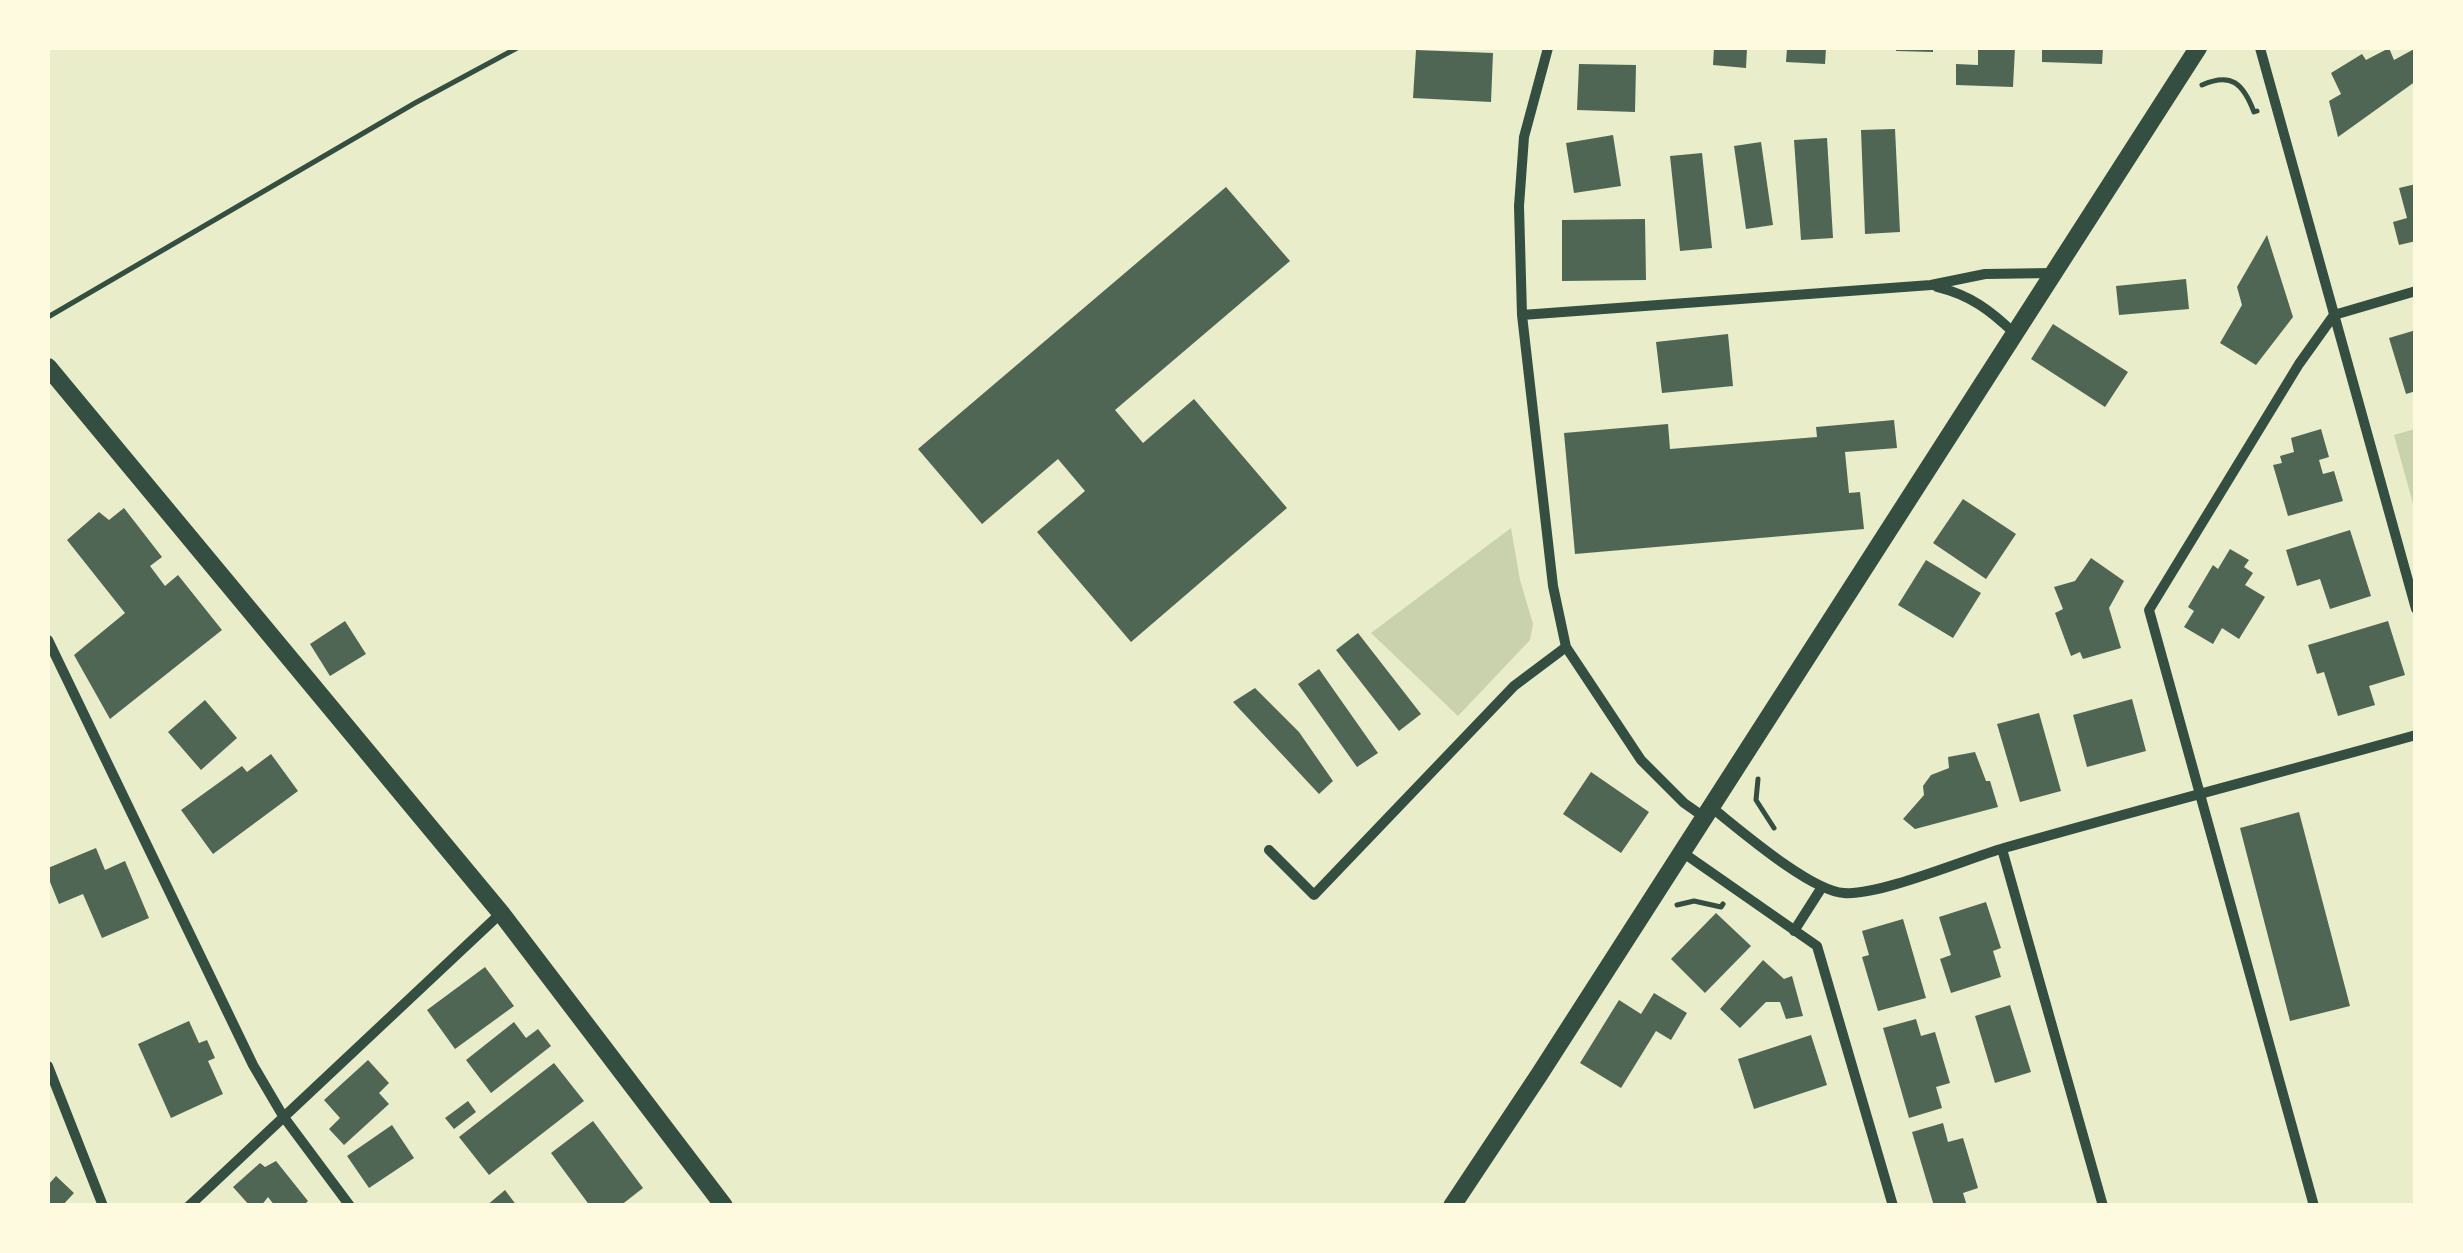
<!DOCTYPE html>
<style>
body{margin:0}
#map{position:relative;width:2463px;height:1253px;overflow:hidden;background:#e9edc9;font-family:Arial,sans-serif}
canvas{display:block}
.frame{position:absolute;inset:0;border:50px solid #fefae0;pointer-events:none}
</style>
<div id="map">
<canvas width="2463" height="1253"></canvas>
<div class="frame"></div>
</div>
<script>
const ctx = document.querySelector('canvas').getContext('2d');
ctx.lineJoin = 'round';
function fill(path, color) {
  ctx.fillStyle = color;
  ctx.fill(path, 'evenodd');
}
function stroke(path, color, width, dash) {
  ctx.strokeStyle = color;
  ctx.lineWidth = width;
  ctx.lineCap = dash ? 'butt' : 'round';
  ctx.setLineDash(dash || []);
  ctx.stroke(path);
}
const green = new Path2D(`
 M2415,429H2416L2415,511L2394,435Z
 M1511,528L1520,580L1533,624L1530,640L1458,716L1371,633Z`);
const building = new Path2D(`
 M1714,48H1747L1746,68L1713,65Z
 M1787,48H1826L1825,64L1786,62Z
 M1896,48H1933V52L1896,51Z
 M1978,48H2015L2013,87L1956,85V64L1978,65Z
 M2042,48H2103L2102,64L2042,62Z
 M2389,48L2394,60L2416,48V81L2338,137L2329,101L2341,94L2331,73L2362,54L2366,60Z
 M1416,50L1493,53L1491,102L1413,98Z
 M1579,64L1636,65L1635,112L1577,110Z
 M1895,129L1900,232L1865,234L1861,130Z
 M1613,135L1621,186L1574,193L1566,143Z
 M1827,138L1833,238L1801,240L1794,140Z
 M1761,142L1773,225L1746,229L1734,146Z
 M1702,153L1712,248L1680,251L1670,156Z
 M2416,184V241L2399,245L2393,222L2407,218L2399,188Z
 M1226,187L1290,261L1115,410L1143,443L1194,399L1287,508L1131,642L1037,532L1085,491L1058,459L982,524L918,449Z
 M1645,219L1646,280L1562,281V220Z
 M2267,235L2293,317L2256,365L2220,343L2242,305L2237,287Z
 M2186,279L2189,309L2119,315L2116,286Z
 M2053,324L2128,372L2105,407L2031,359Z
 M2416,330V391L2406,394L2389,338Z
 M1728,334L1733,386L1662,393L1656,342Z
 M1894,420L1897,448L1845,452L1849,493L1860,492L1864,529L1575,554L1564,433L1668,424L1670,449L1817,437L1816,427Z
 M2321,429L2329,457L2319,460L2323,474L2334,471L2343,501L2288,516L2273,465L2282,463L2280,456L2294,452L2291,438Z
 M1963,499L2016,534L1986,579L1933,543Z
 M124,508L162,557L150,566L165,586L178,575L222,630L110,719L74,655L125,613L67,540L99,512L109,520Z
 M2350,530L2371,596L2330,609L2320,579L2297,586L2286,550Z
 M2230,549L2249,560L2244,567L2253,573L2245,585L2265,597L2239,639L2222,628L2213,644L2184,627L2194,611L2188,607L2213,565L2218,569Z
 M2091,558L2124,581L2109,608L2121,648L2083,659L2080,652L2071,656L2055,613L2063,609L2054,587L2075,581Z
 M1926,560L1981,593L1953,638L1898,605Z
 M345,621L366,654L330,676L310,644Z
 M2388,621L2405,675L2369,686L2375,705L2338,716L2324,672L2317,674L2308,645Z
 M1358,633L1421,714L1399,731L1336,650Z
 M1319,669L1378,753L1357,767L1298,684Z
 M1255,688L1299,732L1333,781L1319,794L1233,702Z
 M2132,699L2146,751L2087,767L2073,715Z
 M205,700L237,738L201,770L168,732Z
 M2039,713L2061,791L2020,802L1997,724Z
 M1975,752L1986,781H1990L1998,807L1915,829L1903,819L1924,795L1923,786L1931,775L1949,768L1948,757Z
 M271,754L298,791L213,854L181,810L242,766L247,772Z
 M1591,772L1649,812L1621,853L1563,814Z
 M2299,812L2350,1006L2290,1021L2240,828Z
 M96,848L105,870L125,861L149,918L102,938L83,894L59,904L48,877V868Z
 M1986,902L2001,948L1993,951L2001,977L1951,993L1940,959L1951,955L1939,917Z
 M1716,913L1751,946L1705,993L1671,959Z
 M1903,919L1926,998L1878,1011L1862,957L1869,955L1862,931Z
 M1763,960L1784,979L1792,976L1803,1016L1786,1019L1780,1002H1766L1740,1028L1720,1009Z
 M485,967L514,1006L455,1049L427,1010Z
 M1654,993L1687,1013L1671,1040L1656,1031L1621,1088L1580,1063L1619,1000L1641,1014Z
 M2010,1005L2031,1072L1995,1083L1975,1016Z
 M1916,1019L1921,1036L1935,1032L1950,1083L1936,1087L1942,1108L1909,1118L1883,1028Z
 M189,1021L199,1043L207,1040L215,1058L208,1061L223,1094L171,1118L138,1044Z
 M514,1022L526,1038L538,1029L551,1046L491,1093L466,1060Z
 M1811,1035L1827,1085L1754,1109L1738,1059Z
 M368,1060L389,1083L379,1093L389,1104L344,1145L329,1129L340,1118L324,1100Z
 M554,1063L584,1101L489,1175L459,1137Z
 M468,1101L476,1112L454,1129L445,1118Z
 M593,1121L643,1188L620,1206H590L551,1153Z
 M1943,1123L1948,1142L1963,1138L1978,1188L1963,1193L1967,1206H1934L1912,1132Z
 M392,1125L414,1158L369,1188L347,1156Z
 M276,1161L308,1201L303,1206H275L268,1197L261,1206H250L233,1187L260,1163L265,1167Z
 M56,1176L74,1193L62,1206H48V1185Z
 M505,1190L517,1206H486Z`);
const path = new Path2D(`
 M2202,85C2231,72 2243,83 2254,112L2257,111
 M48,317L415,103L517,48
 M1758,779L1756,800L1774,828
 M1677,905L1694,901L1721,907L1723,904`);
const minor = new Path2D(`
 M1548,48L1524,137L1519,206L1522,315L1553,586L1566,647L1641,760L1684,803L1704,817
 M2260,48L2416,609
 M1937,287C1970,295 1990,310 2014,333
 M1522,315L1931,285L1985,274L2053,273
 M2334,315L2416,291
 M48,640L253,1065L283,1116L350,1206
 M1711,807C1739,829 1810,891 1844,893C1879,896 1966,859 2004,848C2141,809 2279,773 2416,735
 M2002,849L2103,1206
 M1269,850L1314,895L1514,686L1566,647
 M1682,852L1817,946L1893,1206
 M1794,931L1822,887
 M48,1066L103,1206
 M189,1206L501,913
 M2314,1206L2149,610L2299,364L2334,315`);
const tertiary = new Path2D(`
 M48,367L501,913L724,1206
 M1452,1206L1539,1075L2198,48`);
fill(green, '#cad2ad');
fill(building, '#4f6655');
stroke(path, '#344e41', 5);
stroke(minor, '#344e41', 10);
stroke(tertiary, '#344e41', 18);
</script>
